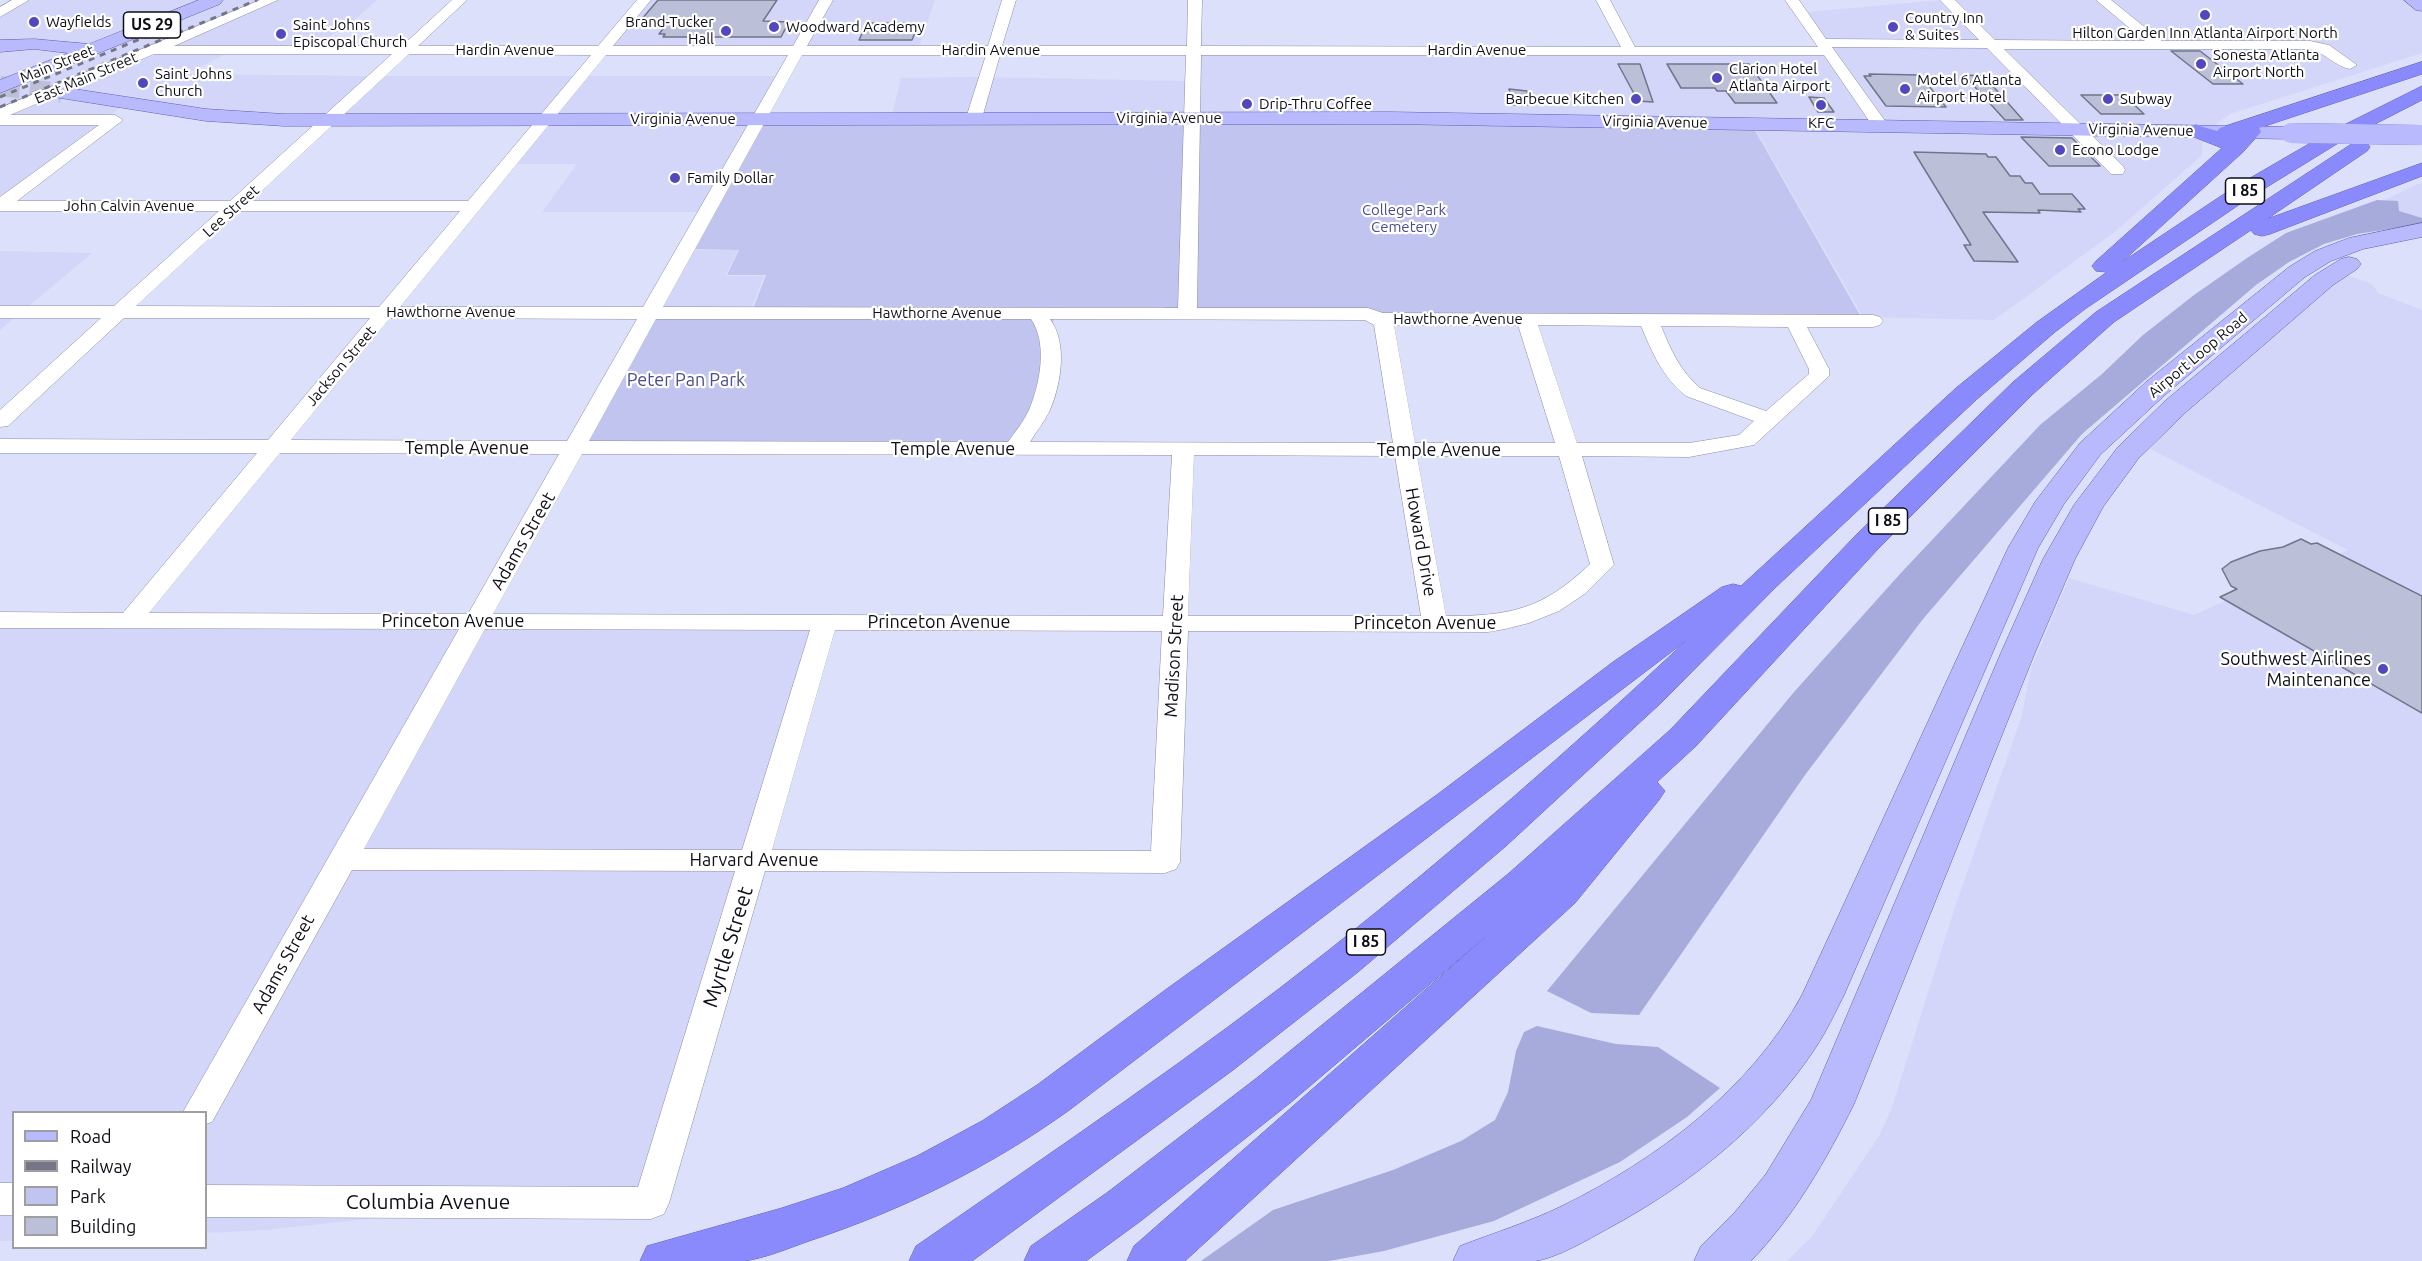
<!DOCTYPE html>
<style>
body{margin:0}
#map{position:relative;width:2422px;height:1261px;overflow:hidden;background:#dde0fa;font-family:Ubuntu,sans-serif}
canvas{display:block}
.legend{position:absolute;left:12px;top:1111px;width:195px;height:138px;box-sizing:border-box;background:#fff;border:2px solid #9f9fa2;margin:0;padding:8px 10px;list-style:none;font-size:18px;color:#0e0e17}
.legend li{display:flex;align-items:center;gap:12px;height:30px}
.legend b{width:30px;border:2px solid #9f9fa2}
</style>
<div id="map">
<canvas width="2422" height="1261"></canvas>
<ul class="legend">
<li><b style="height:8px;background:#b9b9fe"></b>Road</li>
<li><b style="height:8px;background:#757688"></b>Railway</li>
<li><b style="height:16px;background:#c0c4ef"></b>Park</li>
<li><b style="height:16px;background:#bcbfd8"></b>Building</li>
</ul>
</div>
<script>
const ctx = document.querySelector('canvas').getContext('2d');
ctx.lineJoin = 'round';
function fill(path, color) {
  ctx.fillStyle = color;
  ctx.fill(path, 'evenodd');
}
function stroke(path, color, width, dash) {
  ctx.strokeStyle = color;
  ctx.lineWidth = width;
  ctx.lineCap = dash ? 'butt' : 'round';
  ctx.setLineDash(dash || []);
  ctx.stroke(path);
}
function drawText(font, color, halo, rows, align = 'center') {
  ctx.font = font + ' Ubuntu,sans-serif';
  ctx.lineWidth = 4.5;
  ctx.setLineDash([]);
  ctx.textBaseline = 'middle';
  ctx.strokeStyle = halo;
  ctx.fillStyle = color;
  for (const [text, x, y, turn = 0] of rows) {
    ctx.save();
    ctx.translate(x, y);
    ctx.rotate((+turn || 0) * Math.PI / 180);
    ctx.textAlign = isNaN(turn) ? turn : align;
    if (halo) ctx.strokeText(text, 0, 0);
    ctx.fillText(text, 0, 0);
    ctx.restore();
  }
}
const built = new Path2D(`
 M20,0H377L351,23L309,49L233,50L187,74L361,76H789L701,212H542L577,164H513L553,118L266,117L130,100L0,199V11Z
 M644,0H935L918,50H603Z
 M1941,0H2422V53L2230,114L2203,133L2202,155L2116,231L1994,320L1863,317L1750,120L892,115L901,78L974,77L1186,81L1188,52L1822,51L1808,12Z
 M2422,183V229L2342,221L2413,186Z
 M682,250H738L725,276H764L751,309L647,311Z
 M0,251L92,253L0,330Z
 M2344,274L2372,284L2378,293L2422,310V1261H1787L1813,1235L1879,1136L1891,1110L1955,907L2022,715L2031,669L2069,578L2194,615L2225,601L2220,597L2236,589L2227,583L2239,578L2222,569L2242,556L2260,551L2275,548L2277,550L2301,539L2311,544L2317,543L2340,554L2348,550L2150,449L2180,417Z
 M0,626L812,629L646,1188L267,1230L206,1233V1112H14L13,1241H0Z`);
const green = new Path2D(`
 M1294,122L1753,127L1861,317L1384,316L1167,310L1162,307H1064L1058,310L753,309L766,275H727L739,250L695,249L763,124Z
 M647,311L1055,314L1033,411L1016,444L570,450Z`);
const forest = new Path2D(`
 M2377,200L2398,201L2399,211L2422,218V224L2357,234L2324,244L2289,262L2256,285L2082,434L1923,619L1805,775L1639,1015L1591,1013L1547,991L1794,692L1900,574L2040,425L2102,374L2143,335L2194,295L2247,258L2286,233Z
 M1537,1026L1616,1044L1658,1047L1720,1088L1687,1117L1620,1162L1494,1221L1384,1251L1329,1261H1201L1273,1210L1393,1170L1461,1141L1495,1120L1508,1092L1516,1051L1524,1032Z`);
const building = new Path2D(`
 M658,0H777L763,21L789,22L781,37H663L665,34H659L670,20H641Z
 M867,23H919L912,40H859Z
 M2171,51H2200L2243,84H2213Z
 M1618,64H1640L1653,102L1638,101Z
 M1667,64H1749L1777,103H1735L1726,91H1717L1715,88H1681Z
 M1869,74L1920,75L1946,107L1886,106L1864,76H1871Z
 M1964,75L1984,76L2023,120H2005Z
 M1509,89L1527,91L1531,105H1513Z
 M2081,95H2124L2144,114H2101Z
 M1809,97L1824,98L1834,112H1818Z
 M2021,137L2072,138L2100,166H2049Z
 M1914,152L1986,154L1988,157H1996L2010,176H2020L2025,183H2032L2040,194H2072L2085,209H2078L2081,212L2038,210L2040,213L1983,212L2018,262L1974,261L1964,245H1971Z
 M2301,539L2311,544L2317,543L2422,596V713L2220,597L2237,589L2231,586L2222,569L2231,562L2260,551L2283,547Z`);
const majorTunnel = new Path2D(`
 M0,86L61,93`);
const minor = new Path2D(`
 M12,0H29L0,17V7Z
 M260,0H278L174,46H402L452,0H467L418,46H598L637,0H651L613,46H793L819,0H833L807,46H988L1002,0H1016L1002,46H1187L1188,0H1202L1201,46L1621,47L1596,0H1610L1635,47H1818L1785,0H1799L1826,39L1979,40L1940,0H1955L1995,40L2145,41L2096,0H2111L2162,41H2310L2329,45L2357,65L2350,69C2335,66 2325,53 2310,49H2004L2123,166L2125,170L2123,174H2111L1987,48L1832,47L1888,125L1880,130L1874,128L1824,55H1201L1197,308H1368L1383,313L1873,315L1880,317L1883,321L1880,325L1873,327H1807L1829,369V376L1754,445L1689,457L1582,456L1614,565L1586,593L1559,611L1529,623L1505,629L1488,632L1188,631L1180,862L1176,869L1165,873L765,871L669,1203L664,1214L651,1219L206,1217V1185L638,1187L735,871L352,870L212,1122L206,1124V1112H183L459,629L0,628V612L123,613L257,453H0V439L268,440L370,318H124L8,426L0,427V410L101,318H0V306H114L219,211H0V197L99,125H0V108ZM154,54H392L230,201H17L123,120L115,115H10ZM409,54L591,55L468,201H251ZM606,55H788L643,307H400ZM802,55H986L966,118L974,123L982,118L1000,55H1186L1178,308L663,307ZM239,211H460L379,307L136,306ZM390,318L637,319L567,441L291,440ZM656,319H1031C1048,344 1040,384 1029,410C1024,421 1015,432 1008,442L589,441ZM1050,319L1365,320L1374,325L1393,443L1030,442C1036,432 1045,421 1050,410C1061,384 1068,343 1050,319ZM1394,325H1518L1555,443H1415ZM1538,325L1641,326C1652,352 1663,378 1686,396L1754,421L1739,435L1689,443H1577ZM1661,326L1788,327L1809,369V374L1766,411L1700,388C1680,371 1671,350 1661,326ZM280,453L559,454L468,614L149,613ZM582,454L1172,455L1163,616L493,614ZM1194,455L1395,456L1421,616H1188ZM1417,456H1559L1590,564C1542,610 1510,616 1446,616ZM485,629L810,630L742,850L364,849ZM835,630L1162,631L1151,851L772,850Z
 M0,1183H14V1215H0Z`);
const major = new Path2D(`
 M199,0H223L220,4L0,93V80L68,53L34,49L0,52V40L34,39L89,44Z
 M2404,0H2422V11L2416,10Z
 M61,87L206,109L284,114L1389,112L2291,127L2298,129L2301,133L2298,137L2291,139L1389,124L284,126L206,121L54,97L51,93L54,89Z
 M2422,223V237L2363,249L2331,261L2305,277L2166,394L2100,455L2064,504L2038,548L1844,995C1835,1012 1827,1031 1816,1047C1766,1124 1689,1185 1609,1228C1589,1239 1557,1258 1535,1261C1508,1261 1479,1261 1453,1261L1460,1246C1494,1233 1529,1222 1562,1206C1656,1160 1751,1089 1802,995L2008,548L2035,502L2080,443L2146,382L2289,267L2315,251L2349,238Z
 M2349,257L2357,259L2361,264L2357,269L2333,285L2185,413L2138,459L2103,507L2075,559L2034,655L1854,1104C1826,1160 1795,1215 1751,1261H1694L1701,1246L1735,1212L1766,1174L1811,1100L2000,655L2043,559L2074,505L2118,447L2165,401L2315,275L2341,259Z`);
const highway = new Path2D(`
 M2422,62V74L2259,128L2261,132L2243,152L2122,262L2233,188L2326,134L2422,86V100L2340,142L2249,198L2085,309L2055,332L1976,400L1776,587L1661,703L1506,846L1358,972L1233,1070L972,1261H909L916,1246C1055,1150 1196,1055 1329,950C1453,852 1572,748 1687,640L1068,1111C988,1168 902,1210 809,1241C789,1248 766,1258 744,1261C713,1261 672,1261 640,1261L647,1246L782,1208L843,1188L917,1156L982,1121L1037,1085L1168,988L1438,794L1613,662L1722,587L1733,584L1741,586L1956,388L2037,322L2107,272L2096,271L2092,266L2096,261L2222,148L2189,135L2186,131L2189,127L2196,125L2217,131L2220,128Z
 M2360,141L2367,143L2370,147L2367,151L2267,219L2422,163V176L2270,234L2262,236L2254,234L2251,230L2114,322L2033,394L1878,549L1696,746L1657,782L1665,791L1659,800L1575,903L1185,1261H1127L1134,1246L1491,932L1290,1103L1142,1220L1086,1261H1024L1031,1246L1108,1192L1258,1077L1508,874L1670,730L1856,535L2013,382L2096,312L2353,143Z`);
const rail = new Path2D(`
 M0,97L157,32
 M0,107L257,0`);
const majorBridge = new Path2D(`
 M2291,133L2420,135`);
const markers = [
 [2205,15,6,"#5247be"],
 [34,22,6,"#5247be"],
 [774,27,6,"#5247be"],
 [1893,27,6,"#5247be"],
 [726,31,6,"#5247be"],
 [281,34,6,"#5247be"],
 [2201,64,6,"#5247be"],
 [1717,78,6,"#5247be"],
 [143,83,6,"#5247be"],
 [1905,89,6,"#5247be"],
 [1636,99,6,"#5247be"],
 [2108,99,6,"#5247be"],
 [1247,104,6,"#5247be"],
 [1821,105,6,"#5247be"],
 [2060,150,6,"#5247be"],
 [675,178,6,"#5247be"],
 [2383,669,6,"#5247be"]
];
const farPoinames = [
 ["Country Inn",1905,18],
 ["& Suites",1905,35],
 ["Wayfields",46,22],
 ["Brand-Tucker",714,22,"right"],
 ["Hall",714,39,"right"],
 ["Saint Johns",293,25],
 ["Episcopal Church",293,42],
 ["Woodward Academy",786,27],
 ["Hilton Garden Inn Atlanta Airport North",2205,33,"center"],
 ["Sonesta Atlanta",2213,55],
 ["Airport North",2213,72],
 ["Clarion Hotel",1729,69],
 ["Atlanta Airport",1729,86],
 ["Saint Johns",155,74],
 ["Church",155,91],
 ["Motel 6 Atlanta",1917,80],
 ["Airport Hotel",1917,97],
 ["Barbecue Kitchen",1624,99,"right"],
 ["Subway",2120,99],
 ["Drip-Thru Coffee",1259,104],
 ["KFC",1821,123,"center"],
 ["Econo Lodge",2072,150],
 ["Family Dollar",687,178]
];
const farStreetnames = [
 ["Hardin Avenue",505,50],
 ["Hardin Avenue",991,50],
 ["Hardin Avenue",1477,50],
 ["Main Street",57,64,-22],
 ["East Main Street",86,78,-23],
 ["Virginia Avenue",1169,118],
 ["Virginia Avenue",683,119],
 ["Virginia Avenue",1655,122,1],
 ["Virginia Avenue",2141,130,1],
 ["John Calvin Avenue",129,206],
 ["Lee Street",231,211,-42],
 ["Hawthorne Avenue",451,312],
 ["Hawthorne Avenue",937,313],
 ["Hawthorne Avenue",1458,319],
 ["Airport Loop Road",2198,355,-40],
 ["Jackson Street",341,366,-50]
];
const farParknames = [
 ["College Park",1404,210],
 ["Cemetery",1404,227]
];
const shields = [
 [152,25,57],
 [2245,191,39],
 [1888,521,39],
 [1366,942,39]
];
const shieldNames = [
 ["US 29",152,25],
 ["I 85",2245,191],
 ["I 85",1888,521],
 ["I 85",1366,942]
];
const parkNames = [
 ["Peter Pan Park",686,380]
];
const streetNames = [
 ["Temple Avenue",467,448],
 ["Temple Avenue",953,449],
 ["Temple Avenue",1439,450],
 ["Adams Street",523,541,-60],
 ["Howard Drive",1421,542,80],
 ["Princeton Avenue",453,621],
 ["Princeton Avenue",939,622],
 ["Princeton Avenue",1425,623],
 ["Madison Street",1174,656,-87],
 ["Harvard Avenue",754,860],
 ["Adams Street",283,964,-61]
];
const poiNames = [
 ["Southwest Airlines",2371,659],
 ["Maintenance",2371,680]
];
const nearStreetnames = [
 ["Myrtle Street",728,947,-73],
 ["Columbia Avenue",428,1202]
];
fill(built, '#d3d6f8');
fill(green, '#c0c4ef');
fill(forest, '#a7abdc');
fill(building, '#bcbfd8');
stroke(building, '#72748b', 1.5);
stroke(majorTunnel, '#bec0d8', 20, [20, 10]);
stroke(minor, '#898ba4', 1);
stroke(major, '#5f5fac', 1);
stroke(highway, '#5f5fac', 1);
fill(minor, '#fff');
fill(major, '#b9b9fe');
fill(highway, '#8a8afd');
stroke(rail, '#757688', 3, [6, 6]);
stroke(majorBridge, '#5f5fac', 20, []);
stroke(majorBridge, '#b9b9fe', 20);
for (const [x, y, r, color] of markers) {
  const dot = new Path2D();
  dot.arc(x, y, r, 0, 2 * Math.PI);
  ctx.fillStyle = color;
  ctx.fill(dot);
  stroke(dot, '#fff', 2);
}
drawText('15px', '#0e0e17', '#fff', farPoinames, 'left');
drawText('15px', '#0e0e17', '#fff', farStreetnames);
drawText('15px', '#4c4d8b', '#fff', farParknames);
for (const [x, y, w] of shields) {
  const box = new Path2D();
  box.roundRect(x - w / 2, y - 13, w, 26, 4.5);
  ctx.fillStyle = '#fff';
  ctx.fill(box);
  stroke(box, '#0e0e17', 1.5);
}
drawText('bold 16px', '#0e0e17', null, shieldNames);
drawText('18px', '#4c4d8b', '#fff', parkNames);
drawText('18px', '#0e0e17', '#fff', streetNames);
drawText('18px', '#0e0e17', '#fff', poiNames, 'right');
drawText('21px', '#0e0e17', '#fff', nearStreetnames);
</script>
